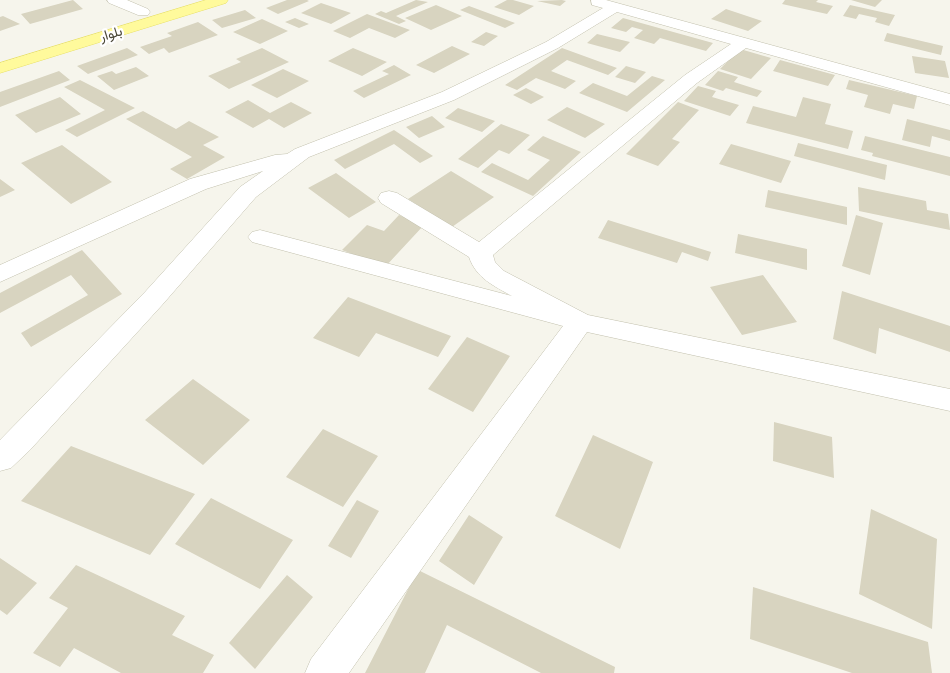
<!DOCTYPE html>
<meta charset="utf-8">
<style>
body{margin:0}
canvas{display:block;background:#f6f5ec}
</style>
<canvas width="950" height="673"></canvas>
<script>
const ctx = document.querySelector('canvas').getContext('2d');
ctx.lineJoin = 'round';
function fill(path, color) {
  ctx.fillStyle = color;
  ctx.fill(path, 'evenodd');
}
function stroke(path, color, width, dash) {
  ctx.strokeStyle = color;
  ctx.lineWidth = width;
  ctx.lineCap = dash ? 'butt' : 'round';
  ctx.setLineDash(dash || []);
  ctx.stroke(path);
}
function drawText(font, color, halo, rows, align = 'center') {
  ctx.font = font + ' Raleway,Vazirmatn,sans-serif';
  ctx.lineWidth = 4.5;
  ctx.setLineDash([]);
  ctx.textBaseline = 'middle';
  ctx.strokeStyle = halo;
  ctx.fillStyle = color;
  for (const [text, x, y, turn = 0] of rows) {
    ctx.save();
    ctx.translate(x, y);
    ctx.rotate((+turn || 0) * Math.PI / 180);
    ctx.textAlign = isNaN(turn) ? turn : align;
    if (halo) ctx.strokeText(text, 0, 0);
    ctx.fillText(text, 0, 0);
    ctx.restore();
  }
}
const building = new Path2D(`
 M73,0L83,9L30,24L21,14Z
 M287,0H307L309,1L278,14L266,8Z
 M416,0L428,2L396,16L406,21L399,24L375,14L381,11L386,13Z
 M507,0H513L534,6L519,15L494,7Z
 M562,0L566,1L560,6L537,1Z
 M785,0H818L816,2L833,6L827,14L782,4Z
 M851,0H882L875,7Z
 M321,3L351,13L331,24L301,13Z
 M436,5L462,16L431,30L405,18Z
 M850,5L895,15L889,26L875,22L877,18L859,14L856,19L843,16Z
 M469,6L515,23L505,28L460,10Z
 M726,9L762,21L748,31L711,19Z
 M245,10L256,18L222,28L212,20Z
 M367,14L410,30L395,38L369,28L350,38L333,31Z
 M3,16L20,24L0,31V17Z
 M295,18L309,24L299,28L285,22Z
 M623,18L713,43L706,51L660,38L654,44L634,38L643,30L632,27L626,32L611,28Z
 M262,19L288,31L260,44L233,32Z
 M198,22L218,35L169,53L164,48L149,54L140,47L172,36L167,33Z
 M486,32L498,36L484,46L471,42Z
 M887,33L943,46L941,55L884,41Z
 M597,34L630,42L620,52L587,43Z
 M452,46L470,54L434,73L416,65Z
 M127,48L138,55L88,74L77,66Z
 M262,48L289,62L229,89L208,76L241,62L236,59Z
 M353,48L387,62L362,76L328,61Z
 M562,48L617,68L608,75L567,60L551,71L576,81L565,89L536,78L517,90L505,85Z
 M740,49L771,58L751,79L720,69Z
 M912,56L945,61L949,78L915,73Z
 M780,60L835,75L828,86L773,71Z
 M394,65L411,75L364,98L353,91L389,74L382,71Z
 M626,66L646,72L635,83L615,77Z
 M136,67L149,76L114,90L97,76L112,71L116,74Z
 M283,69L309,81L277,98L251,85Z
 M59,71L70,80L0,107V92Z
 M718,71L738,77L734,82L762,91L757,97L726,88L723,91L705,85Z
 M652,76L665,80L627,112L579,93L593,83L627,96Z
 M80,80L135,108L77,137L65,130L105,110L64,87Z
 M849,80L917,96L914,109L893,104L890,114L864,107L868,95L846,89Z
 M698,86L716,91L712,97L739,105L730,116L684,101Z
 M526,88L544,97L531,104L513,95Z
 M60,97L81,114L36,133L15,115Z
 M803,97L831,104L825,124L853,131L848,149L746,123L753,106L796,117Z
 M248,100L270,113L291,102L312,113L284,128L269,119L253,128L225,112Z
 M678,102L699,110L672,139L680,142L658,166L626,154Z
 M567,107L605,124L585,138L547,120Z
 M458,108L495,121L482,132L445,118Z
 M143,111L176,129L189,121L219,137L203,145L225,157L187,179L170,169L192,157L126,119Z
 M432,116L445,127L419,138L406,127Z
 M907,119L950,130V141L932,136L930,147L902,140Z
 M501,124L530,135L509,154L499,150L478,168L458,159Z
 M394,130L433,156L420,163L394,144L345,169L334,160Z
 M543,136L581,152L533,196L481,172L492,163L528,180L550,160L527,150Z
 M865,136L950,157V176L872,156L873,153L861,150Z
 M798,143L887,165L885,180L794,156Z
 M731,144L791,161L781,183L719,164Z
 M62,145L112,182L71,204L21,163Z
 M451,171L494,197L452,227L408,199Z
 M336,173L376,202L349,218L308,188Z
 M0,179L15,190L0,197Z
 M858,187L926,201L927,210L948,214L950,230L859,211Z
 M768,190L847,207V225L765,207Z
 M399,215L424,225L385,267L342,250L367,225L384,231Z
 M856,215L883,223L870,275L842,266Z
 M608,220L711,252L708,261L682,252L677,263L598,238Z
 M738,234L807,249V270L735,253Z
 M82,250L122,294L31,347L21,333L88,295L71,275L0,313V293Z
 M763,275L797,322L742,335L710,287Z
 M842,291L950,326V352L879,328L876,354L833,339Z
 M348,297L451,336L438,357L376,333L359,357L313,338Z
 M467,337L510,356L473,412L428,389Z
 M193,379L250,420L203,465L145,420Z
 M774,422L832,437L834,478L773,461Z
 M323,429L378,456L343,507L286,477Z
 M593,435L653,462L620,549L555,516Z
 M71,446L195,494L150,555L21,501Z
 M211,498L293,540L260,589L175,544Z
 M357,500L379,511L351,558L328,546Z
 M871,509L937,539L932,629L859,594Z
 M469,515L503,537L474,585L439,561Z
 M0,558L37,583L7,615L0,610Z
 M76,565L185,616L172,635L214,655L203,673H121L74,648L60,667L33,653L68,608L49,598Z
 M418,570L615,667L614,673H541L447,625L425,673H365Z
 M287,575L313,597L255,669L229,643Z
 M753,587L928,642L932,673H852L750,639Z`);
const street = new Path2D(`
 M107,0H127L148,9L150,12L148,15H138L109,3Z
 M591,0H606L950,94V105L746,48L697,83L493,255L495,262L504,271L588,315L950,389V411L587,332L349,673H305L311,659L563,326L252,242L248,237L252,232L260,230L512,296C494,286 476,278 469,257L381,203L378,198L381,193L389,191L397,193L479,242L685,75L731,44L617,12L558,48L454,100L309,157L256,197L163,304L30,450L11,468L0,471V440L145,292L240,187L263,171L206,189L0,282V265L190,179L275,155L287,154L295,149L442,92L546,42L603,8L592,5Z`);
const primary = new Path2D(`
 M206,0H228L226,3L0,73V63Z`);
const farStreetnames = [
 ["بلوار",111,34,-17]
];
fill(building, '#d8d4c0');
stroke(street, '#c2c0ad', 1);
stroke(primary, '#e8e067', 1);
fill(street, '#fff');
fill(primary, '#fffa9c');
drawText('14px', '#4b4839', '#fff', farStreetnames);
</script>
